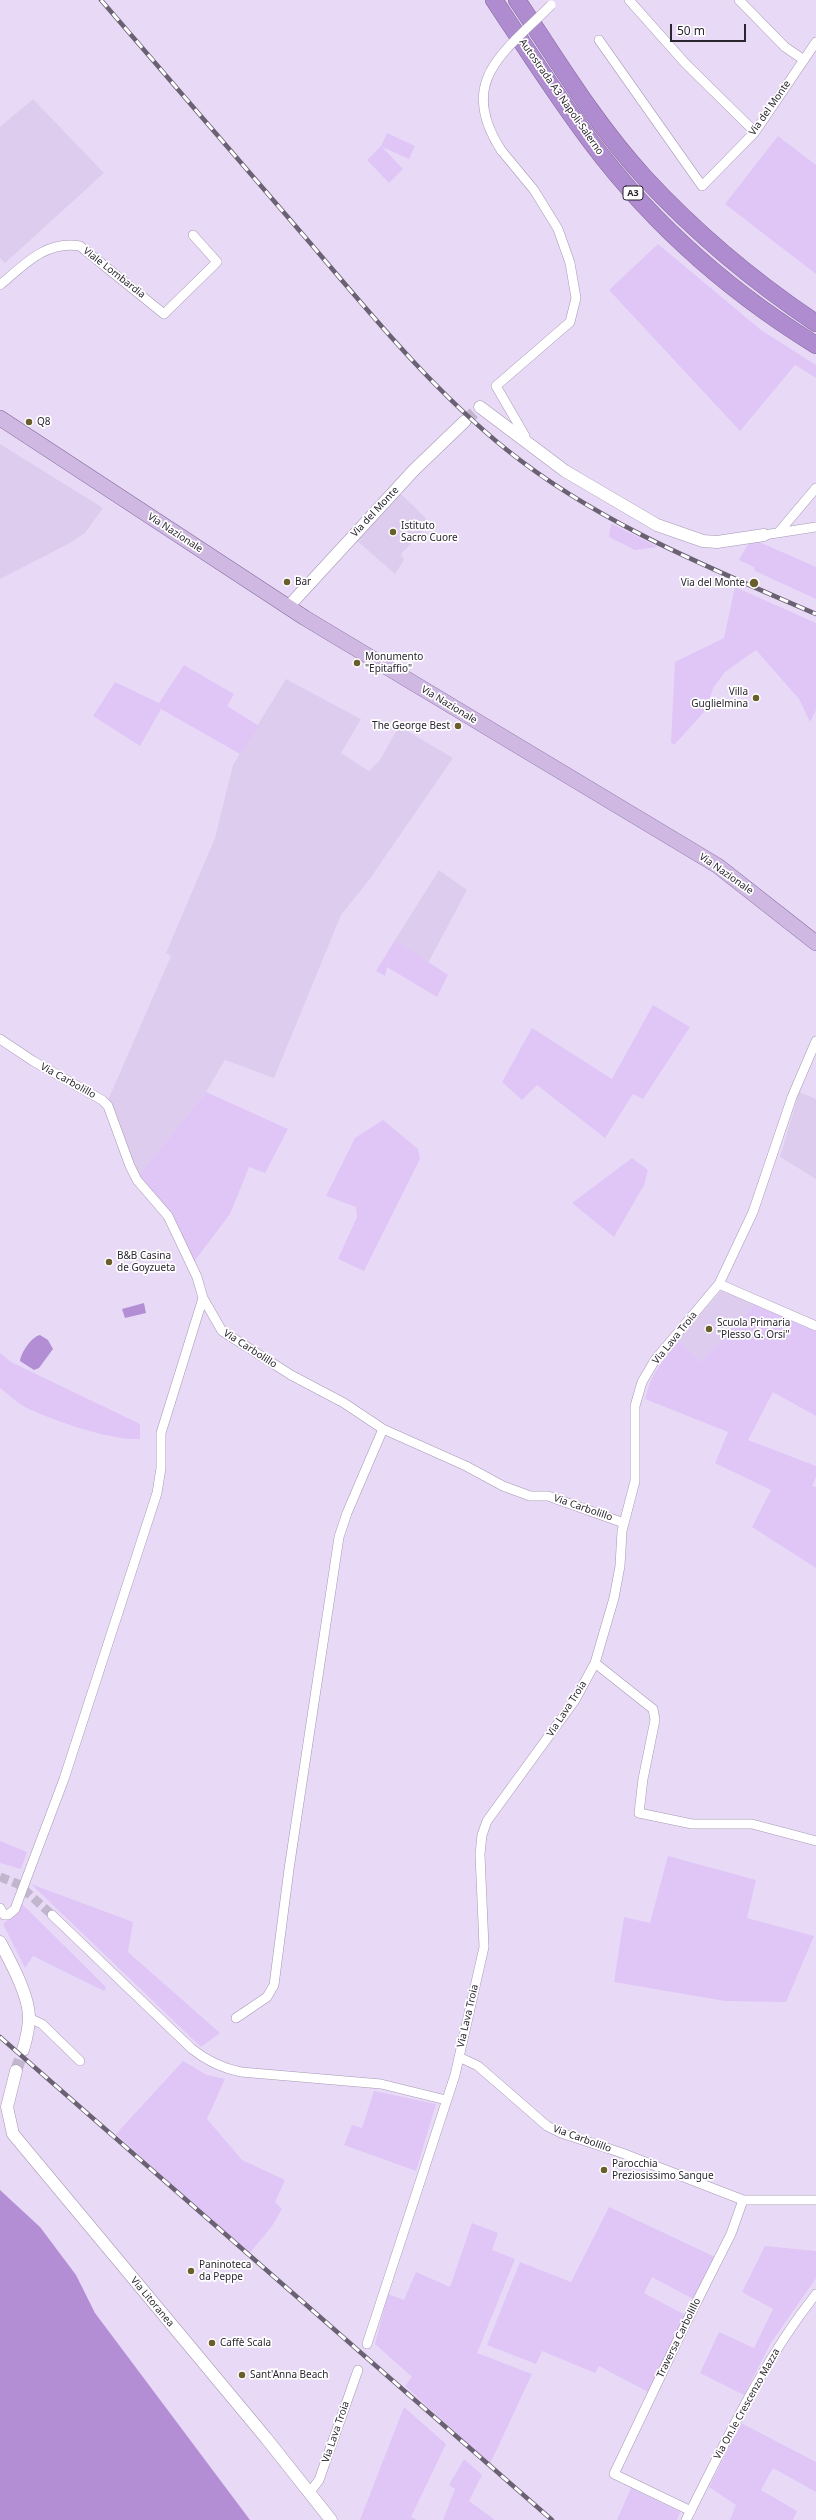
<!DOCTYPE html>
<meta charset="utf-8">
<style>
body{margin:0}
#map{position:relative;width:816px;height:2520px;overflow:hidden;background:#e8daf7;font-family:"Noto Sans",sans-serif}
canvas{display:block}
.scale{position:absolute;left:670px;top:24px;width:76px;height:18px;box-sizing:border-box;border:2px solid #2b2530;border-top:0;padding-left:5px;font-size:12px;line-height:14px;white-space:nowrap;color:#2b2530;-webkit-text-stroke:3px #fff;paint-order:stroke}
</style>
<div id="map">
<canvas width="816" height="2520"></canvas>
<div class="scale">50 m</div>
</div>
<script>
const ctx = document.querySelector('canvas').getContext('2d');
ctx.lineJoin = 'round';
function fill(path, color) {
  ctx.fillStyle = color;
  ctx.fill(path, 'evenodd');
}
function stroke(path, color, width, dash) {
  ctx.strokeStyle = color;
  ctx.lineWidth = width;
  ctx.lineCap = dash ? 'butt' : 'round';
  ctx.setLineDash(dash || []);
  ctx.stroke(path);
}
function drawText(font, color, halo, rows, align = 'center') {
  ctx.font = font + ' "Noto Sans",sans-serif';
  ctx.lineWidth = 3.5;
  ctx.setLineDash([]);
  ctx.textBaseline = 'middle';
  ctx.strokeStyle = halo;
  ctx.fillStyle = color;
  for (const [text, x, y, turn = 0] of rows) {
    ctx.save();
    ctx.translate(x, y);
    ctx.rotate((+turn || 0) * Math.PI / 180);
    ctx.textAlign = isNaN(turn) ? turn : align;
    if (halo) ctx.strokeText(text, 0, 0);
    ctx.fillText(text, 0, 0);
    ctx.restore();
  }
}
const built = new Path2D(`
 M33,99L104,173L5,263L0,258V127Z
 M0,444L103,508L85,533L68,544L0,579Z
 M401,494L431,523L401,554L404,560L395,574L356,540Z
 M286,679L361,719L341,753L369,771L380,760L399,726L453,758L369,880L341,915L274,1078L225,1060L206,1092L137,1177L108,1100L171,956L166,953L215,838L233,765Z
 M439,870L467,890L428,963L395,940Z
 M799,1092L816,1099V1179L780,1157Z
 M722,1290L755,1304L701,1362L678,1340Z`);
const green = new Path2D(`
 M387,133L415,146L409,159L382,147L403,169L389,183L367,160L381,146Z
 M778,136L816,165V274L725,204Z
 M658,244L761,330L816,365V378L795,365L740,431L609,290Z
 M611,524H612L658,547L635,550L609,537Z
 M750,541H757L816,567V599L755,571L754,567L739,560Z
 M735,587L816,623V710L810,722L799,699L756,650L725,672L713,688L706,710L674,745L671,742L675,662L724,638Z
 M184,665L234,694L227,706L259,726L240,754L161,709L140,746L93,716L115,682L159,703Z
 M395,940L448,975L437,997L387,967L385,976L376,971Z
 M653,1005L690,1027L643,1099L633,1094L605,1138L537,1085L522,1100L502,1082L532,1028L612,1079Z
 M206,1092L288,1129L265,1173L249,1167L230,1214L193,1263L172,1218L137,1177Z
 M383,1120L418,1149L420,1159L364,1271L338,1259L357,1217L356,1207L326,1196L355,1138Z
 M632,1158L648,1170L644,1185L614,1237L572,1203Z
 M755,1304L816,1331V1416L773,1392L748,1440L816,1466V1477L812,1486L816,1487V1568L752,1527L771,1490L715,1463L728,1432L645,1399C650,1376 663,1359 678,1340L701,1362Z
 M0,1353L11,1362L140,1424V1439C111,1441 51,1420 25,1407C16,1402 8,1394 0,1388Z
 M0,1841L27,1852L21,1869L0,1863Z
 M668,1856L756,1880L747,1918L814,1936L786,2002L725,2001L614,1982L624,1917L650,1923Z
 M31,1884L133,1922L128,1952L220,2033L201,2047Z
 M21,1903L106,1987L104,1991L33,1956L25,1968L3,1924L15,1914Z
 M183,2061L207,2075L225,2079L207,2119L242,2160L285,2180L275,2202L282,2209L272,2226L249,2254L116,2134Z
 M374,2091L436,2104L416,2171L344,2145L352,2125L362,2128Z
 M609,2207L715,2257L693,2299L652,2277L644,2293L685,2315L648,2392L599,2366L595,2373L542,2351L536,2364L487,2345L520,2262L571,2282Z
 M472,2223L498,2233L492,2250L515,2259L477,2353L532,2374L490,2464L405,2386L412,2377L375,2344L388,2294L404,2300L416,2272L450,2287Z
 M765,2246L816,2251V2278L771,2343L744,2395L700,2373L719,2332L754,2348L773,2309L742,2292Z
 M404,2407L446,2444L411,2517L417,2520H360Z
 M741,2423L816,2462V2492L773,2468L761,2490L797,2511L793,2520H730L736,2505L709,2487Z
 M464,2459L482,2475L469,2501L495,2520H443L455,2489L449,2485Z
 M631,2488L680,2512L677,2520H617Z`);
const water = new Path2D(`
 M144,1303L146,1313L125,1318L122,1309Z
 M40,1335L48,1340L53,1349L39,1368L34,1370L20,1361C21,1353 31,1337 40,1335Z
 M0,2190L40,2227L76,2275L95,2313L250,2520H0Z`);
const minorTunnel = new Path2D(`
 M0,1877L18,1884L52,1915`);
const tertiaryTunnel = new Path2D(`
 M465,421L480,407
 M16,2071L23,2050`);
const minor = new Path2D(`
 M629,0L685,63L755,132
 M739,0L785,47L804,60
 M599,40L702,186L755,132L816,42
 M501,150L534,190L558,229L570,263L576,298L570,322L496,386L525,436L524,441
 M0,285C24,265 46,240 80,246L164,314L217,262L193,235
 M778,533L816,488
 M764,535L816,527
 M0,1039L33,1061L102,1100L108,1106L130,1166L137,1180L168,1216L197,1277L203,1298L222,1331L291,1375L344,1403L383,1429L466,1466L503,1486L530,1496H548L624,1523
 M719,1284L816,1326
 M595,1663L653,1709L655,1720L643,1779L639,1813L692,1824H752L816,1841
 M0,1908L4,1915H8L15,1909L64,1779L157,1493L161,1468V1433L203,1298
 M52,1915L192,2049C207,2061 221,2068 241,2072L381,2084L446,2100
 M29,2018L42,2024L80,2061
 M236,2018L267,1997L274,1985L289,1869L339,1537L347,1513L383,1429
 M459,2057L478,2066L547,2126L561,2133L622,2153L743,2200H816
 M367,2344L455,2075L484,1947L480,1854L482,1835L487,1821L575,1700L595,1663L614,1598L620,1566L622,1531L635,1481V1406L642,1382L655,1360L719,1284L753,1212L792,1097L816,1041
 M310,2492L319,2480L358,2370
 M691,2511L614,2474L685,2325L731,2234L743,2200
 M686,2520C725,2443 762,2362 816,2294`);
const tertiary = new Path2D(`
 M480,407L565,471L657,525L703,541L717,542L764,535
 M288,607L414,470L465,421
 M0,1942C10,1961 29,1995 29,2017C29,2027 26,2040 23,2050
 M16,2071L7,2107L13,2134L266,2438L331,2520`);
const primary = new Path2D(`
 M0,418L305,618L718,866L816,943`);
const motorway = new Path2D(`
 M494,0C522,42 550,86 580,127C643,215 725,289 816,345
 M517,0C557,60 596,125 645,178C696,233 753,281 816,323`);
const rail = new Path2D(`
 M101,0C171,81 241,163 311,244C372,316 433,390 507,450C598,523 710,568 816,614
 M0,2037L552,2520`);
const minorBridge = new Path2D(`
 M501,150C456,80 505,52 551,5`);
const markers = [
 [29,422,4,"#6a5f2b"],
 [393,532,4,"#6a5f2b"],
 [287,582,4,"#6a5f2b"],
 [754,583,5,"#6a5f2b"],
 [357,663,4,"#6a5f2b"],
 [756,698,4,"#6a5f2b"],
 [458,726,4,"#6a5f2b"],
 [109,1262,4,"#6a5f2b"],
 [709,1329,4,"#6a5f2b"],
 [604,2170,4,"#6a5f2b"],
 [191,2271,4,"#6a5f2b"],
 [212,2343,4,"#6a5f2b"],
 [242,2375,4,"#6a5f2b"]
];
const shields = [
 [633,193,20]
];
const shieldNames = [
 ["A3",633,193]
];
const streetNames = [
 ["Autostrada A3 Napoli-Salerno",561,97,55],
 ["Via del Monte",770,108,-55],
 ["Viale Lombardia",114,273,38],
 ["Via del Monte",375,512,-47],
 ["Via Nazionale",175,533,33],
 ["Via Nazionale",449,705,31],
 ["Via Nazionale",726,874,35],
 ["Via Carbolillo",68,1081,29],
 ["Via Lava Troia",675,1338,-51],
 ["Via Carbolillo",250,1349,33],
 ["Via Carbolillo",583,1508,19],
 ["Via Lava Troia",567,1709,-57],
 ["Via Lava Troia",468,2016,-77],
 ["Via Carbolillo",582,2139,20],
 ["Via Litoranea",152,2302,50],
 ["Traversa Carbolillo",679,2338,-64],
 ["Via On.le Crescenzo Mazza",747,2404,-61],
 ["Via Lava Troia",336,2432,-71]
];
const poiNames = [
 ["Q8",37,422],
 ["Istituto",401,526],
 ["Sacro Cuore",401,538],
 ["Bar",295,582],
 ["Via del Monte",745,583,"right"],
 ["Monumento",365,657],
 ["\"Epitaffio\"",365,669],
 ["Villa",748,692,"right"],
 ["Guglielmina",748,704,"right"],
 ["The George Best",450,726,"right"],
 ["B&B Casina",117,1256],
 ["de Goyzueta",117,1268],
 ["Scuola Primaria",717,1323],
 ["\"Plesso G. Orsi\"",717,1335],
 ["Parocchia",612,2164],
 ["Preziosissimo Sangue",612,2176],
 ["Paninoteca",199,2265],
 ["da Peppe",199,2277],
 ["Caffè Scala",220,2343],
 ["Sant'Anna Beach",250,2375]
];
fill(built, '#dce');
fill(green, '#dfc6f7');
fill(water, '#b38ed5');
stroke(minorTunnel, '#c2b6cf', 9, [9, 4.5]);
stroke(tertiaryTunnel, '#c2b6cf', 12, [12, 6]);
stroke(minor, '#a598b2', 10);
stroke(tertiary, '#a598b2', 13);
stroke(primary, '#816798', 16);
stroke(motorway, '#816798', 18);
stroke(minor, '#fff', 9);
stroke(tertiary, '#fff', 12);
stroke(primary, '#cfb9e3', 15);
stroke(motorway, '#af8bd0', 17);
stroke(rail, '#6a6172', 4.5);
stroke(rail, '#fff', 3, [9]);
stroke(minorBridge, '#a598b2', 10, []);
stroke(minorBridge, '#fff', 9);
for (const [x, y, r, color] of markers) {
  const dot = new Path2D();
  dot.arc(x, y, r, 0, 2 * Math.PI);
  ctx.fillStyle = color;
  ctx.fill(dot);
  stroke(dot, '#fff', 1.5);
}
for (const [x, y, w] of shields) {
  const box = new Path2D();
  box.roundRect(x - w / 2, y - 7, w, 14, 3);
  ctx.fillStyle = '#fff';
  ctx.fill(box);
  stroke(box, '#2b2530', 1);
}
drawText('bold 9px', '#2b2530', null, shieldNames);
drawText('10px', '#2b2530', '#fff', streetNames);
drawText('10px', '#2b2530', '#fff', poiNames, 'left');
</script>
